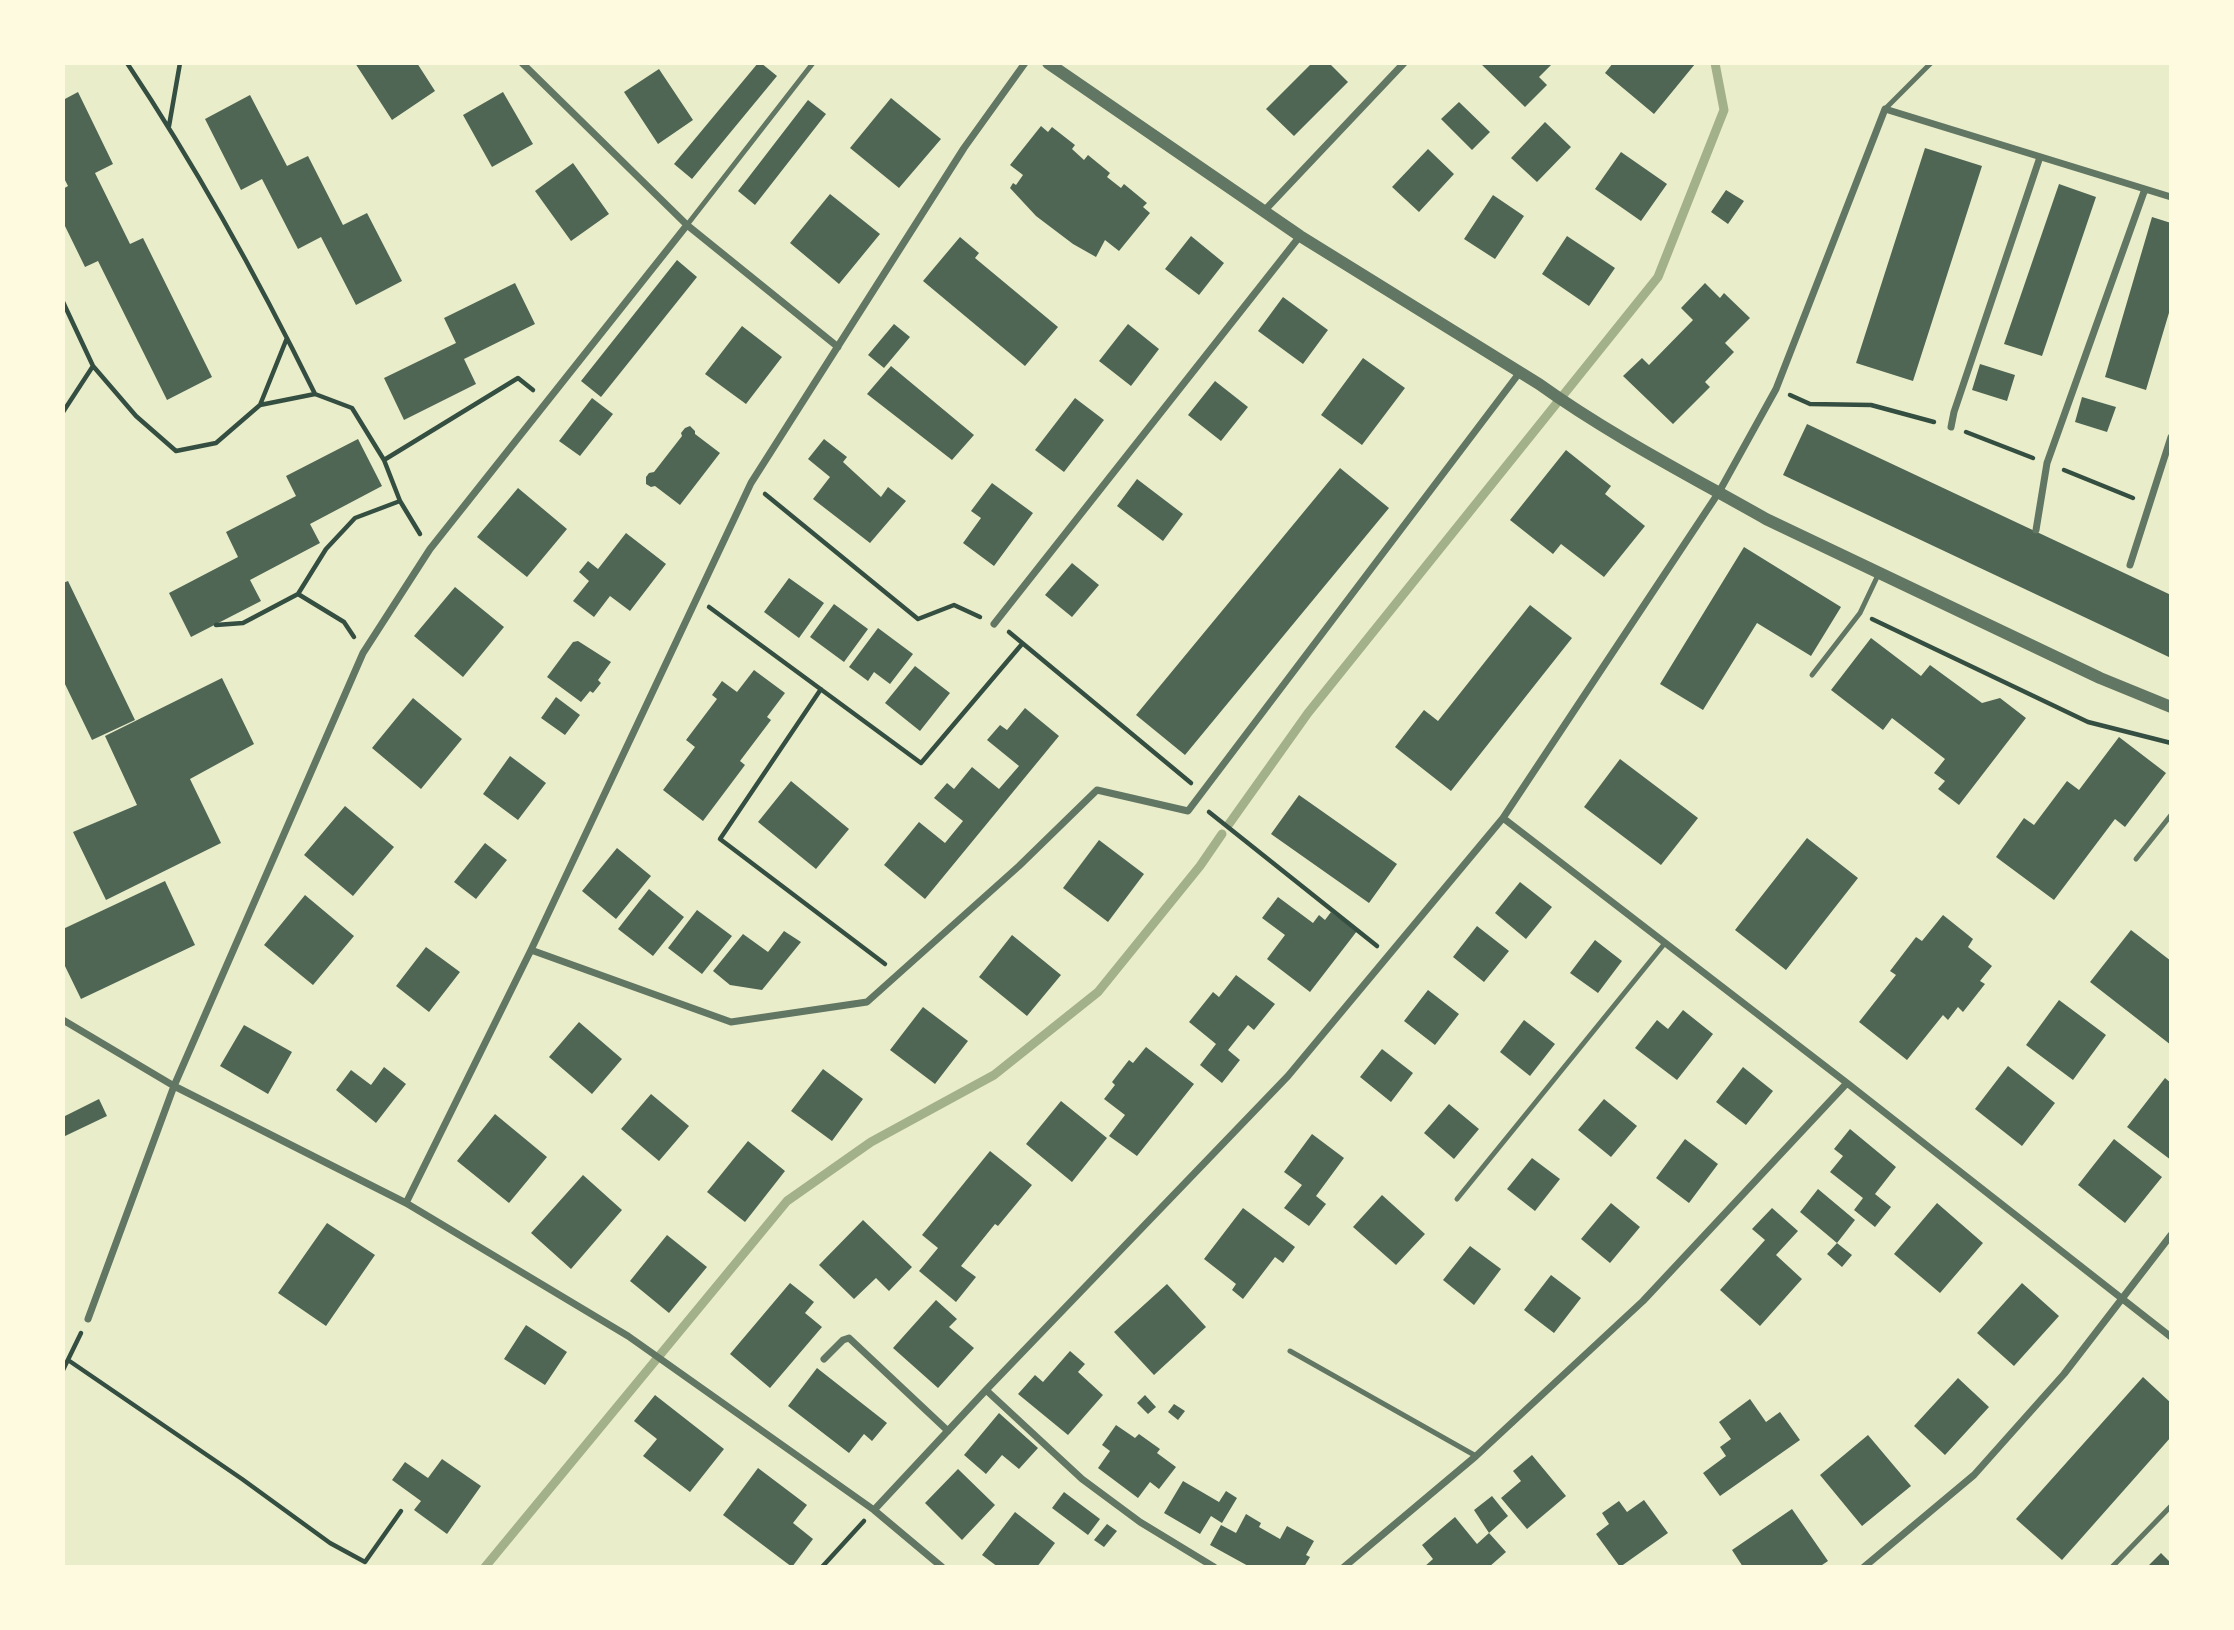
<!DOCTYPE html>
<style>
body{margin:0}
#map{position:relative;width:2234px;height:1630px;overflow:hidden;background:#e9edc9;font-family:"PT Sans Narrow",sans-serif}
canvas{display:block}
.frame{position:absolute;inset:0;border:65px solid #fefae0;pointer-events:none}
</style>
<div id="map">
<canvas width="2234" height="1630"></canvas>
<div class="frame"></div>
</div>
<script>
const ctx = document.querySelector('canvas').getContext('2d');
ctx.lineJoin = 'round';
function stroke(path, color, width, dash) {
  ctx.strokeStyle = color;
  ctx.lineWidth = width;
  ctx.lineCap = dash ? 'butt' : 'round';
  ctx.setLineDash(dash || []);
  ctx.stroke(path);
}
function fill(path, color) {
  ctx.fillStyle = color;
  ctx.fill(path, 'evenodd');
}
const stream = new Path2D(`
 M1229,824L1308,713L1658,277L1724,110L1715,63
 M485,1567L787,1201L871,1142L994,1075L1098,992L1200,866L1222,834`);
const building = new Path2D(`
 M355,63H417L435,91L392,120Z
 M758,63H761L777,76L692,179L674,164Z
 M1312,63H1329L1348,82L1294,136L1266,109Z
 M1480,63H1553L1539,77L1547,85L1525,107Z
 M1613,63H1693L1695,64L1654,114L1605,73Z
 M659,69L693,120L658,144L624,92Z
 M78,92L113,164L95,173L130,244L143,238L212,377L167,400L98,261L85,267L63,222V189L68,186L63,176V100Z
 M503,92L533,144L492,167L463,115Z
 M250,95L287,166L308,156L343,225L367,213L402,281L356,305L321,237L298,249L262,179L241,190L205,119Z
 M891,98L941,139L899,188L850,148Z
 M808,100L826,114L755,205L738,191Z
 M1459,102L1490,132L1472,150L1441,119Z
 M1545,122L1571,147L1537,182L1511,158Z
 M1041,126L1048,132L1052,127L1075,145L1072,149L1084,160L1088,155L1110,173L1107,177L1121,188L1124,184L1147,203L1143,207L1150,213L1119,251L1105,240L1096,257L1073,244L1036,216L1010,188L1013,183L1016,185L1023,175L1010,165Z
 M1925,148L1982,166L1913,381L1856,363Z
 M1428,149L1454,174L1419,212L1392,187Z
 M1621,152L1667,184L1641,221L1595,189Z
 M573,163L609,214L571,241L535,191Z
 M2059,184L2096,197L2042,356L2004,344Z
 M1726,190L1744,201L1728,224L1711,212Z
 M830,194L880,234L839,284L790,243Z
 M1493,195L1524,216L1495,259L1464,239Z
 M2152,217L2171,223V306L2146,390L2105,377Z
 M1191,236L1224,263L1199,295L1165,269Z
 M1567,236L1615,268L1589,306L1542,274Z
 M960,237L979,253L975,258L1058,327L1025,366L923,281Z
 M677,260L697,277L601,397L581,381Z
 M515,283L535,324L464,359L476,384L404,420L384,378L456,343L444,318Z
 M1705,283L1720,298L1724,293L1750,318L1725,343L1734,352L1705,382L1710,387L1673,424L1623,376L1642,358L1649,365L1693,320L1681,308Z
 M1283,297L1328,330L1303,364L1258,331Z
 M894,324L910,337L884,368L868,355Z
 M1128,324L1159,349L1131,386L1099,361Z
 M742,326L782,357L746,404L705,374Z
 M1363,358L1405,388L1362,445L1321,415Z
 M1980,364L2015,375L2007,401L1972,390Z
 M891,366L974,435L952,460L867,394Z
 M1215,381L1248,407L1221,441L1188,415Z
 M2082,397L2116,407L2107,432L2075,422Z
 M592,398L613,414L580,456L559,441Z
 M1075,398L1104,420L1064,472L1035,450Z
 M1807,424L2171,595V658L1783,475Z
 M690,426L695,431V434L720,453L680,505L655,486L651,487L646,484V477L649,473L654,472L682,436L681,433L685,428Z
 M358,439L382,486L310,524L320,543L250,580L261,601L191,637L169,593L238,557L226,532L296,496L286,476Z
 M824,439L847,457L843,462L881,497L888,487L906,501L870,543L813,499L830,477L808,459Z
 M1566,450L1611,486L1605,494L1645,526L1604,577L1561,544L1553,554L1510,520Z
 M1340,468L1389,508L1185,755L1136,715Z
 M1137,479L1183,514L1163,541L1117,506Z
 M992,483L1033,513L994,566L963,543L981,518L971,511Z
 M518,488L567,529L527,577L477,537Z
 M626,533L666,564L630,611L610,596L594,617L573,601L589,581L579,572L588,561L598,569Z
 M1744,547L1841,607L1811,656L1757,623L1703,710L1660,684Z
 M1072,563L1099,585L1072,617L1045,595Z
 M789,578L824,603L799,638L764,612Z
 M68,581L135,720L92,740L63,680V583Z
 M455,587L504,627L463,677L414,636Z
 M834,604L868,629L844,662L810,637Z
 M1530,605L1572,638L1451,791L1395,747L1424,710L1438,721Z
 M878,628L913,654L890,684L874,672L868,681L849,667Z
 M1871,638L1921,676L1930,665L1982,703L2000,698L2026,718L1959,805L1938,789L1945,781L1934,773L1945,759L1892,718L1883,730L1831,690Z
 M578,641L611,662L598,680L601,683L593,693L590,691L581,702L547,677L573,642Z
 M915,666L950,693L920,731L885,703Z
 M754,670L785,693L767,717L771,720L740,761L745,765L703,821L663,790L695,747L686,740L717,699L712,695L722,681L737,692Z
 M222,678L254,744L190,779L221,843L106,900L73,832L137,805L105,736Z
 M556,697L580,715L565,735L541,718Z
 M413,698L462,739L421,789L372,748Z
 M1025,708L1059,736L925,899L884,865L919,822L945,843L963,821L934,798L947,783L954,789L972,767L999,789L1019,766L987,740L1000,725L1007,730Z
 M2119,737L2166,773L2125,827L2115,819L2054,900L1996,857L2024,818L2034,825L2067,781L2079,790Z
 M510,756L546,783L518,820L483,794Z
 M1620,759L1698,818L1661,865L1584,807Z
 M791,781L849,829L816,869L758,822Z
 M1299,795L1397,864L1369,903L1271,834Z
 M345,806L394,847L353,896L304,855Z
 M1807,838L1858,878L1786,970L1735,930Z
 M1099,840L1144,874L1108,922L1063,888Z
 M485,843L507,860L476,899L454,882Z
 M617,848L651,876L616,919L582,891Z
 M165,881L195,945L81,999L63,962V929Z
 M1520,882L1552,907L1526,939L1495,913Z
 M649,889L684,917L653,956L618,929Z
 M305,895L354,936L313,985L264,945Z
 M1278,897L1313,923L1319,915L1325,920L1331,912L1357,931L1310,992L1267,959L1285,935L1262,918Z
 M697,910L732,936L702,974L668,948Z
 M1943,915L1973,939L1968,947L1992,966L1980,981L1985,984L1963,1012L1958,1007L1948,1020L1943,1015L1907,1060L1859,1022L1896,975L1890,971L1916,937L1922,941Z
 M1477,926L1509,951L1484,982L1453,957Z
 M2131,930L2171,961V1045L2090,982Z
 M784,931L801,942L762,990L730,985L713,971L743,934L768,952Z
 M1012,935L1061,975L1027,1016L979,977Z
 M1595,940L1622,961L1598,993L1570,973Z
 M426,947L460,972L429,1012L396,986Z
 M1236,975L1275,1004L1254,1030L1248,1025L1228,1050L1240,1060L1222,1083L1200,1065L1216,1044L1189,1022L1213,992L1219,997Z
 M1428,990L1459,1014L1435,1045L1404,1021Z
 M2059,1000L2106,1035L2073,1080L2026,1045Z
 M923,1007L968,1041L935,1084L890,1050Z
 M1683,1010L1713,1034L1677,1080L1635,1048L1657,1020L1668,1029Z
 M1524,1020L1555,1044L1530,1076L1500,1052Z
 M579,1022L622,1059L592,1094L549,1057Z
 M244,1025L292,1052L268,1094L220,1066Z
 M1146,1047L1194,1084L1137,1156L1109,1136L1125,1115L1104,1099L1115,1085L1112,1082L1129,1060L1133,1063Z
 M1382,1049L1413,1073L1391,1102L1360,1077Z
 M2008,1066L2055,1103L2022,1146L1975,1109Z
 M384,1067L406,1084L376,1123L336,1090L351,1070L371,1085Z
 M1743,1067L1773,1091L1746,1125L1716,1102Z
 M823,1069L863,1099L832,1141L791,1111Z
 M2165,1078L2171,1083V1160L2127,1127Z
 M651,1094L689,1126L659,1161L621,1129Z
 M99,1099L107,1116L63,1137V1117Z
 M1604,1099L1637,1126L1611,1157L1578,1130Z
 M1061,1101L1107,1138L1072,1182L1026,1144Z
 M1449,1104L1479,1129L1454,1159L1424,1133Z
 M495,1114L547,1157L509,1203L457,1161Z
 M1850,1129L1896,1167L1875,1194L1891,1207L1875,1227L1854,1210L1863,1198L1830,1172L1843,1156L1834,1149Z
 M1312,1134L1344,1158L1316,1196L1326,1204L1309,1226L1284,1208L1302,1185L1284,1172Z
 M1685,1139L1718,1164L1689,1203L1656,1178Z
 M2114,1139L2162,1177L2125,1223L2078,1185Z
 M748,1141L785,1171L745,1222L707,1192Z
 M990,1151L1032,1185L998,1226L995,1224L961,1266L976,1277L956,1302L919,1271L938,1248L922,1235Z
 M1532,1158L1560,1179L1535,1211L1507,1189Z
 M583,1175L622,1210L571,1269L531,1233Z
 M1818,1189L1855,1220L1837,1243L1800,1212Z
 M1382,1195L1425,1234L1396,1265L1353,1227Z
 M1611,1203L1640,1227L1610,1263L1581,1239Z
 M1937,1203L1983,1243L1940,1293L1894,1254Z
 M1243,1208L1295,1247L1283,1263L1275,1257L1243,1299L1232,1290L1236,1284L1204,1259Z
 M1772,1208L1798,1231L1776,1255L1802,1279L1760,1326L1720,1290L1765,1240L1752,1229Z
 M863,1220L912,1267L889,1291L876,1278L854,1299L819,1265Z
 M327,1223L375,1255L326,1326L278,1293Z
 M667,1235L707,1267L669,1313L630,1281Z
 M1837,1243L1852,1255L1842,1267L1827,1254Z
 M1470,1246L1501,1269L1474,1305L1443,1280Z
 M1551,1275L1581,1298L1554,1333L1524,1310Z
 M790,1283L814,1302L805,1313L822,1327L770,1388L730,1354Z
 M2022,1283L2059,1316L2014,1366L1977,1333Z
 M1167,1284L1206,1327L1154,1375L1114,1332Z
 M936,1300L957,1319L949,1327L974,1348L938,1388L893,1348Z
 M526,1325L567,1352L545,1385L504,1359Z
 M1070,1351L1085,1364L1078,1372L1103,1395L1068,1435L1018,1394L1035,1375L1043,1382Z
 M817,1368L887,1423L872,1441L864,1434L849,1453L788,1406Z
 M2143,1377L2171,1403V1437L2062,1560L2016,1519Z
 M1958,1378L1989,1407L1945,1455L1914,1426Z
 M655,1395L724,1449L690,1492L643,1456L657,1439L634,1421Z
 M1145,1395L1156,1407L1148,1414L1137,1403Z
 M1750,1399L1766,1422L1780,1412L1800,1440L1720,1496L1703,1473L1726,1456L1720,1447L1731,1439L1719,1422Z
 M1174,1404L1185,1411L1178,1420L1168,1412Z
 M999,1413L1038,1448L1019,1469L1002,1455L986,1474L964,1455Z
 M1116,1425L1135,1438L1139,1434L1160,1449L1157,1453L1176,1467L1159,1489L1150,1482L1138,1498L1098,1468L1110,1451L1102,1445Z
 M1868,1435L1911,1486L1862,1526L1820,1475Z
 M1532,1455L1566,1496L1527,1529L1501,1498L1521,1481L1513,1471Z
 M442,1459L481,1486L447,1534L414,1510L421,1501L392,1480L405,1462L428,1478Z
 M758,1468L807,1505L793,1523L813,1539L792,1567L723,1515Z
 M958,1469L995,1505L962,1540L925,1503Z
 M1183,1481L1219,1502L1226,1491L1237,1498L1222,1523L1211,1516L1200,1534L1164,1513Z
 M1064,1492L1100,1519L1088,1535L1052,1508Z
 M1492,1496L1508,1516L1489,1533L1474,1510Z
 M1644,1500L1668,1533L1620,1567L1596,1534L1609,1524L1602,1513L1619,1501L1627,1512Z
 M1792,1509L1828,1561L1819,1567H1743L1732,1550Z
 M1015,1512L1055,1543L1037,1567H998L982,1555Z
 M1246,1514L1261,1523L1259,1527L1280,1539L1287,1526L1314,1541L1306,1555L1310,1557L1304,1567H1250L1210,1545L1221,1525L1236,1533Z
 M1455,1517L1477,1544L1489,1533L1506,1552L1489,1567H1424L1433,1559L1422,1545Z
 M1107,1524L1117,1531L1104,1547L1094,1540Z
 M2161,1553L2171,1563V1567H2147Z`);
const path = new Path2D(`
 M127,63C197,168 259,280 315,394
 M169,126L180,63
 M63,302L93,366L136,416L176,451L216,443L260,405L315,394L352,408L384,460L400,501L420,534
 M1790,395L1810,404L1871,405L1934,422
 M260,405L287,338
 M63,412L93,366
 M1966,432L2033,458
 M384,460L518,378L533,390
 M2064,470L2133,498
 M765,494L918,619L954,605L980,617
 M298,594L344,622L354,637
 M709,607L921,763L1022,644
 M1872,619L2088,722L2171,743
 M216,625L243,623L298,594L326,549L355,518L400,501
 M1009,632L1191,783
 M821,689L720,839L885,964
 M1209,812L1377,946
 M68,1360L242,1479L330,1543L365,1562L401,1511
 M63,1370L81,1333
 M822,1567L864,1521`);
const service = new Path2D(`
 M1885,109L1931,63
 M687,225L813,63
 M1812,675L1860,613L1879,573
 M2136,859L2171,815
 M1457,1199L1665,943
 M1290,1351L1476,1456
 M2112,1567L2171,1506`);
const minor = new Path2D(`
 M522,63L687,225L838,347
 M1265,210L1404,63
 M1951,427L1954,412L2040,157
 M2036,530L2047,463L2145,189
 M2130,565L2171,437
 M994,624L1300,236
 M1503,818L1847,1083L2171,1337
 M531,950L731,1022L867,1002L1019,866L1097,790L1188,811L1520,372
 M63,1020L174,1086L406,1203L628,1336L874,1510L942,1567
 M406,1203L531,950L751,483L964,148L1025,63
 M88,1319L174,1086L363,653L430,549L687,225
 M824,1359L843,1340L849,1338L948,1431
 M986,1390L1082,1479L1140,1522L1214,1567
 M874,1510L986,1390L1288,1076L1503,818L1719,492L1776,389L1885,109L2171,197
 M1344,1567L1476,1456L1643,1301L1847,1083
 M1864,1567L1974,1475L2064,1374L2171,1235`);
const tertiary = new Path2D(`
 M1048,63L1300,236L1539,384C1610,435 1690,476 1766,519L2100,678L2171,707`);
stroke(stream, '#a3b18a', 9);
fill(building, '#4f6655');
stroke(path, '#344e41', 4.5);
stroke(service, '#617663', 5);
stroke(minor, '#617663', 7);
stroke(tertiary, '#617663', 12);
</script>
